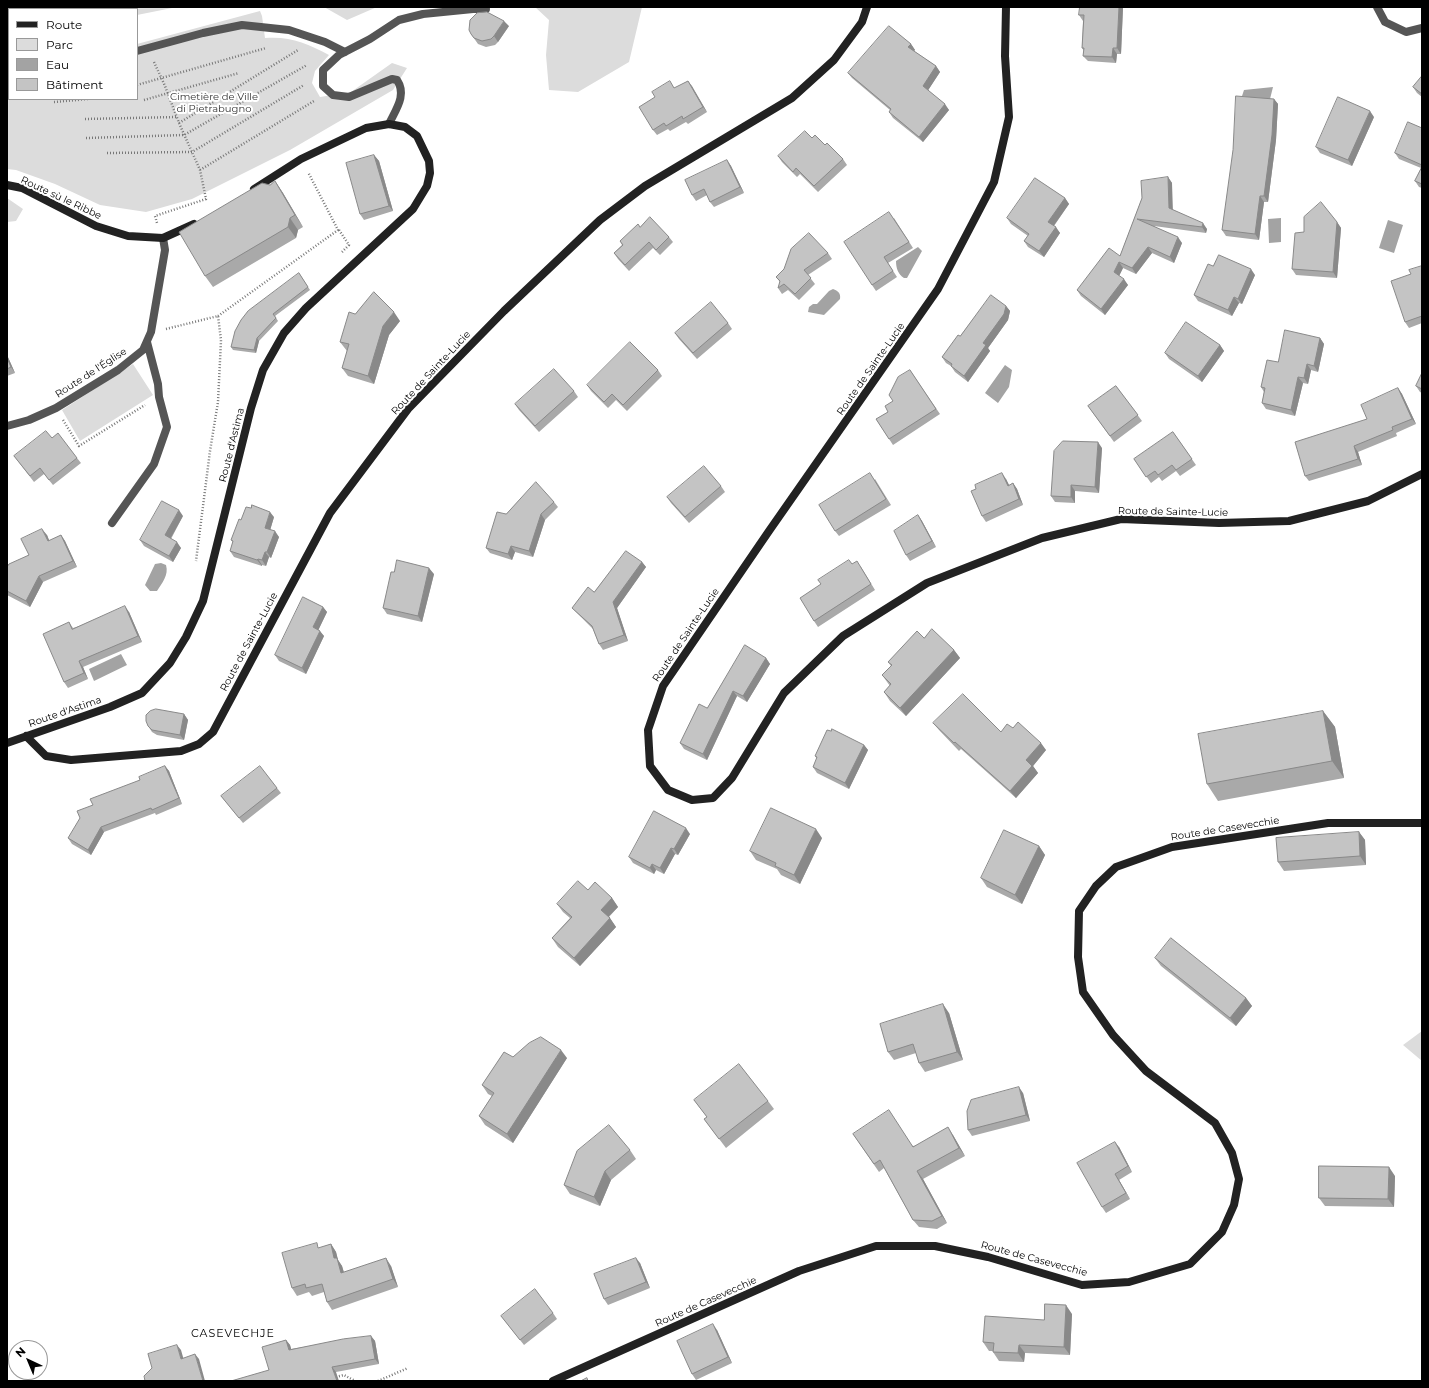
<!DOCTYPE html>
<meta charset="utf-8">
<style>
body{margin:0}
#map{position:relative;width:1429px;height:1388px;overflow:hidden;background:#fff;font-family:Montserrat,sans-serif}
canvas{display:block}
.frame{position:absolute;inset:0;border:8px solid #000;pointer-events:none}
.legend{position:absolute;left:8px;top:8px;width:130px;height:92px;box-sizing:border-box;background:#fff;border:1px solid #999;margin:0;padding:5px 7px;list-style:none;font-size:12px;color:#000}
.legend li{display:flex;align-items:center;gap:8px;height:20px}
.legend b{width:20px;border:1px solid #999}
.north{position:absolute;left:8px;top:1340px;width:40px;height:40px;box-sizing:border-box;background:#fff;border:1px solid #999;border-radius:50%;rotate:316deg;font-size:11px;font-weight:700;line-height:16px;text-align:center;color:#000}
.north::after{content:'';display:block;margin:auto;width:14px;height:18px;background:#000;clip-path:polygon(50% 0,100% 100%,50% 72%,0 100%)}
</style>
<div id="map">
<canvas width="1429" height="1388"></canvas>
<div class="frame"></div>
<ul class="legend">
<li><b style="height:5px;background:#222"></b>Route</li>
<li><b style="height:11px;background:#dcdcdc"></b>Parc</li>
<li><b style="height:11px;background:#a3a3a3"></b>Eau</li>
<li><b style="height:11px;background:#c4c4c4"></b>Bâtiment</li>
</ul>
<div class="north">N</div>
</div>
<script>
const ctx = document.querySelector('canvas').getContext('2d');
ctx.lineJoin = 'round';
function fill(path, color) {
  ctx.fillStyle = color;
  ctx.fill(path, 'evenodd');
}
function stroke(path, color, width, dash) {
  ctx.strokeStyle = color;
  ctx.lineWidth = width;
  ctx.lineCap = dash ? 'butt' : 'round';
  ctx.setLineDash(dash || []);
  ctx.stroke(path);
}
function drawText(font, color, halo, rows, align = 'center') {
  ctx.font = font + ' Montserrat,sans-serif';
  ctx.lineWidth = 4;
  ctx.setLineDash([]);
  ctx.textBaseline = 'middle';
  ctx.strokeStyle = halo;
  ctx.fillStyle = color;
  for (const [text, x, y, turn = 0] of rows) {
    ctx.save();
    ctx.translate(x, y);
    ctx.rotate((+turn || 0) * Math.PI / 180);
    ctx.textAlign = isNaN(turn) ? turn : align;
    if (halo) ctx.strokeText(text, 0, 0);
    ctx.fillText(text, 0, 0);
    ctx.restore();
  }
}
const green = new Path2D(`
 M7,7H177L137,15V9H9V42H7Z
 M324,7H377L347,20Z
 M535,7H642L629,62L578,92L549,90L546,55L549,20Z
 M260,11L262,16L265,38C290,36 307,43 329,55L315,71L312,83L320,97L351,92L392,63L407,68L393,90L290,150L192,199L146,212L100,205L55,184L16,170L7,169V65H9V99H137V44Z
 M7,198L23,209L16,221L7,222Z
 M133,364L153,395L80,441L62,410Z
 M1422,1031V1061L1403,1045Z`);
const water = new Path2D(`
 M1273,87L1269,103L1242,96L1244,90Z
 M1281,218V242L1269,243L1268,219Z
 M1388,220L1403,225L1394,253L1379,248Z
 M918,247L922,251L907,278H904C898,274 896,268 896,261Z
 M833,289C838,291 841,293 840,299L824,315L808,312L809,307L813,304H817L829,291Z
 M1005,365L1012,370L1009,387L998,403L985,393Z
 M161,563L166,565C169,575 162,583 157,591H150L145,585L155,564Z
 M121,654L127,665L94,681L89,669Z`);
const path = new Path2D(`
 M154,62L165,86L179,123L200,170L206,199L155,216L157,223
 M137,85L266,48
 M144,100L239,73
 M54,102L88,99
 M85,119L177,117
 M179,123L298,50
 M86,138L184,135L307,65
 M107,153L192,152L304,85
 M200,170L314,101
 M339,230L349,245L342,252
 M218,316L338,230L308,172
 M166,329L218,316L221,340L218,402L210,451L196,561
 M63,420L79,446L145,405
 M336,1377L344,1375L355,1381
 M378,1381L408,1368`);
const lane = new Path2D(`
 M137,51L203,33L242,25L289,30L325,42L345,52
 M389,124C396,109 407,95 397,80L392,79L349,97L333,95L323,86V70L339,55L370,39L399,20L423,14L473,9H486`);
const street = new Path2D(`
 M1377,7L1385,22L1406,32L1422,28
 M7,426L29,420L56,408L118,370L143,350L151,332L165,250L163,238
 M112,523L154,464L167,427L159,397L158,384L147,342`);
const secondary = new Path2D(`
 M1006,7L1005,56L1009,117L994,182L938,289L769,531L663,686L648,730L650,766L668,790L692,800L713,798L732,778L784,693L843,636L927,583L1042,538L1121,519L1219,523L1289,521L1368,501L1422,474
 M7,185L22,188L96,226L128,236L163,238L194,224
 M26,736L46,756L71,760L181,751L199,744L213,732L330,513L408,409L504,311L600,220L645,186L792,98L834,60L862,22L867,7
 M7,743L110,707L142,693L170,663L186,637L203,601L251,408L263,370L284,333L306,308L413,209L427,186L430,173L429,161L417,136L405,127L389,124L366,128L301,159L254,189
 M553,1381L799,1271L876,1246H935L988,1257L1082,1285L1129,1282L1190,1264L1222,1232L1234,1205L1239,1179L1232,1153L1215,1123L1146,1071L1113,1035L1083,992L1078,957L1079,911L1096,886L1116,867L1172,847L1328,823H1422`);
const wall = new Path2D(`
 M1123,7L1121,54H1117L1116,63L1088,61L1083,56L1084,51L1082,48L1083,21L1079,15Z
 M509,26L498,42L495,45L486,47L478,44L471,34Z
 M911,44L915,50L914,51L936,66L940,72L928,90L949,110L923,142L893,118L889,112L890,110L852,78L848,73Z
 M1422,76V97L1417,93L1413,87Z
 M688,81L707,112L688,124L686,122L670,131L668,129L657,135L653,130L675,88Z
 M1274,99L1278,104L1276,140L1268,202H1264L1259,240L1226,236L1222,230Z
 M1374,117L1352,166L1320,153L1316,147Z
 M1422,128V188L1419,187L1415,181L1421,168L1399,159L1395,153Z
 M812,138L825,145L843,159L847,165L818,192L800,174L797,177L782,162L778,156Z
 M374,155L379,161L393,211L364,220L360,214Z
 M727,160L731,166L744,193L714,207L710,202L707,195L696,201L692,195Z
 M1168,177L1172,183V209L1207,229L1206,233L1154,226L1182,243L1174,263L1152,253L1136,274L1123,268L1119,276L1128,285L1105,315L1081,296L1077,290L1120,256L1142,198Z
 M275,181L283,193L303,227L298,230L296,238L213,287L205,276L270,185Z
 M1065,198L1069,204L1054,226L1060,233L1044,257L1028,247L1024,241L1028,236L1011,224L1007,218Z
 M894,218L913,248L888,263L897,277L876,291L872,285Z
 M1337,222L1341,228L1337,278L1296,275L1292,269L1304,232Z
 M640,227L669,237L673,242L660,255L653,248L629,271L618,259L614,253L622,245L620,241Z
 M828,253L832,259L808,275L815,284L799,300L788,290L782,294L778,288L780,282L776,277Z
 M1213,266L1255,275L1242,304L1239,303L1232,316L1198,301L1194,295Z
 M1422,266V323L1409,328L1405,322L1411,274Z
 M299,273L310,290L275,316L278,321L259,341L256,353L233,350L231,347Z
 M1006,306L1010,311L1008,320L988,348L990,351L968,382L955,372L951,366L946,363L942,357L960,336Z
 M355,314L400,321L389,335L374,384L348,376L342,368L347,351L340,342Z
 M728,323L732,329L697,359L679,339L675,333Z
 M1320,338L1324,344L1318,372L1311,370L1308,384L1303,383L1295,416L1266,409L1262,403L1264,392L1261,387L1278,362Z
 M1220,345L1224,351L1202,382L1169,359L1165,353Z
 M7,355L15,373L7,376Z
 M658,370L662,376L627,411L616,400L608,408L591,391L587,385Z
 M910,370L940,414L893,445L876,419L888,412L893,401Z
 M1422,373V393L1420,392L1416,386Z
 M1116,386L1142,421L1114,442L1088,406Z
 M1398,388L1402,394L1416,424L1396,433L1397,436L1358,452L1362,465L1309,481L1305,476L1367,419Z
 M574,391L578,397L539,432L519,410L515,404Z
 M1173,432L1196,465L1180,476L1176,471L1162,481L1159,477L1151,483L1134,459Z
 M52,438L77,458L81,463L53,485L44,474L34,482L14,456Z
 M1102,448L1099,493L1075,491V503L1055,502L1051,496Z
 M875,479L891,505L839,536L835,531Z
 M1006,479L1009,485L1013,483L1017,489L1023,505L986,522L982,516Z
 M721,486L725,492L689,523L671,503L667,497Z
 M554,502L558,507L545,520L533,557L515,552L512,560L490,553L486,548L506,514Z
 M918,515L922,521L936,547L910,561L906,555Z
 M183,516L171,539L181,548L173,562L144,546L140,540Z
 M274,517L270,530L279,537L271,558L269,557L266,566L262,565V566L234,557L230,551L233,542L231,540Z
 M47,535L49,541L61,535L65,541L77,567L43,582L30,607L7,595V567L29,555Z
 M642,562L646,567L617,608L628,641L603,650L599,644L593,629L572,608L594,592Z
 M852,564L861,567L875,590L818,627L814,621Z
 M394,572L434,574L422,622L387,614L383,608Z
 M323,607L327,612L318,630L324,636L306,674L279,661L275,655Z
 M129,612L142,642L83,667L88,679L68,688L64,682L69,622L73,628Z
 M924,638L954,650L960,658L906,716L890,701L884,692L890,686L882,675L891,666L888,662Z
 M766,658L770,664L747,702L737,696L707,760L684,749L680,743L707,708Z
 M1323,711L1335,727L1344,778L1218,801L1207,784Z
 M184,714L188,720L184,740L157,735L152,732L148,726Z
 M933,723L1001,732L1013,728L1046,750L1033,766L1038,773L1016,798L961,749L959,751L939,730Z
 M864,745L868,750L849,789L817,773L813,767L817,759L815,756Z
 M165,766L169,771L182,804L156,815L155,813L104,832L91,855L72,844L68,838L93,805L140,780Z
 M277,788L281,793L243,823L221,796Z
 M1359,832L1365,840L1366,865L1284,871L1278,862Z
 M690,834L678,855L675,854L664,874L656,870L654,874L633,863L629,857Z
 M822,838L800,884L781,875L777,869L756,860L750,851Z
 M1039,846L1045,855L1022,904L987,887L981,878Z
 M588,890L612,898L618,907L609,917L616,927L580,966L558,947L552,938L570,918L563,912L557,904Z
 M1155,958L1246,998L1252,1006L1236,1026L1161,966Z
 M949,1013L963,1060L925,1072L919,1063L916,1053L894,1060L888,1052Z
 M513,1057L567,1058L513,1143L485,1125L479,1116L492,1096L488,1094L482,1085Z
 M1023,1093L1030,1121L972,1136L968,1130Z
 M694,1100L768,1101L774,1109L726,1148L704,1119L707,1117Z
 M853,1134L914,1146L953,1135L965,1156L923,1179L947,1223L937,1229L919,1227L913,1220L884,1168L879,1172Z
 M1119,1147L1132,1172L1119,1180L1130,1199L1106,1213L1102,1207Z
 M630,1150L636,1159L611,1180L600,1206L570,1194L564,1185Z
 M1395,1176L1394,1207L1325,1206L1319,1198Z
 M331,1244L336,1252L338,1260L342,1266L344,1272L391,1266L398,1287L332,1310L327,1302L324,1292L312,1296L309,1292L297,1296L292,1288L320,1248Z
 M640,1263L650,1288L608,1305L604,1299Z
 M553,1313L557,1319L524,1345L501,1316Z
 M1072,1314L1070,1355L1025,1353L1024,1362L999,1361L993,1352V1351H989L983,1342L1044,1320Z
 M717,1330L732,1363L696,1380L692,1374Z
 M371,1336L375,1341L379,1364L336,1372L269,1370L286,1340L290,1345L291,1349Z`);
const shadedWall = new Path2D(`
 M1119,7H1123L1121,54L1117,48Z
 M504,21L509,26L498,42L494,36Z
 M911,44L915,50L912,53L908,47Z
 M1113,48L1117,54L1116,63L1112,57Z
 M936,66L940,72L927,92L923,86Z
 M688,81L692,86L707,112L703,107Z
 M1274,99L1278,104L1276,140L1268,202L1264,196Z
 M945,104L949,110L923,142L919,137Z
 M1370,111L1374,117L1352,166L1348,160Z
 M374,155L379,161L393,211L389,206Z
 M727,160L731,166L744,193L740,187Z
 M1168,177L1172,183L1173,213L1169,208Z
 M275,181L283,193L303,227L295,215Z
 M1260,196L1264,202L1259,240L1255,234Z
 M1065,198L1069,204L1052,228L1048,222Z
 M290,218L298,230L296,238L288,227Z
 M1337,222L1341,228L1337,278L1333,272Z
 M1203,223L1207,229L1206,233L1202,227Z
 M1056,227L1060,233L1044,257L1039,251Z
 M1178,237L1182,243L1174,263L1170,257Z
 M1148,247L1152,253L1136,274L1132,268Z
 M1119,262L1123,268L1118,278L1114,272Z
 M1251,269L1255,275L1242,304L1238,299Z
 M1124,279L1128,285L1105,315L1101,309Z
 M1234,297L1239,303L1232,316L1228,310Z
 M1006,306L1010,311L1008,320L988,348L990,351L968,382L964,376L983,343Z
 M394,312L400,321L389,335L374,384L368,376L383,326Z
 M257,338L259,341L256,353L254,350Z
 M1320,338L1324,344L1318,372L1314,366Z
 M1220,345L1224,351L1202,382L1198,376Z
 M7,355L15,373L11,367L7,358Z
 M1307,364L1311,370L1308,384L1304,378Z
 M1298,377L1303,383L1295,416L1291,410Z
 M1398,388L1402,394L1416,424L1412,419Z
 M1098,442L1102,448L1099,493L1095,487Z
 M1354,446L1358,452L1362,465L1358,459Z
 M1002,473L1006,479L1012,491L1008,486Z
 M1013,483L1017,489L1023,505L1019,499Z
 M1071,485L1075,491V503L1071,497Z
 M179,510L183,516L169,541L165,535Z
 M270,512L274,517L269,534L265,528Z
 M541,514L545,520L533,557L529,551Z
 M918,515L922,521L936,547L932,541Z
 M42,529L47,535L52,547L48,541Z
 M275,531L279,537L271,558L267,552Z
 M61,535L65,541L77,567L73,561Z
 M177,542L181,548L173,562L169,556Z
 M511,546L515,552L512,560L508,554Z
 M265,552L269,557L266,566L262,560Z
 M258,559L262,565V566L257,560Z
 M642,562L646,567L617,608L628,641L624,635L613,602Z
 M429,568L434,574L422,622L418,616Z
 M39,576L43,582L30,607L26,601Z
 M125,606L129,612L142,642L138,636Z
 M323,607L327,612L317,633L313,627Z
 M320,631L324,636L306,674L302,668Z
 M954,650L960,658L906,716L900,708Z
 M766,658L770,664L747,702L743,696Z
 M79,661L83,667L88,679L84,673Z
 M733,691L737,696L707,760L703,754Z
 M1323,711L1335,727L1344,778L1332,761Z
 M184,714L188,720L184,740L180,735Z
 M1041,743L1046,750L1033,766L1038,773L1016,798L1010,791L1026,760Z
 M864,745L868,750L849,789L845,783Z
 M165,766L169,771L182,804L179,798Z
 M101,827L104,832L91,855L88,850Z
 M686,828L690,834L678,855L674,849Z
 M816,829L822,838L800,884L794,875Z
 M1359,832L1365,840L1366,865L1360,856Z
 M1039,846L1045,855L1022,904L1015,895Z
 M671,848L675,854L664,874L660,868Z
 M652,864L656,870L654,874L650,868Z
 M612,898L618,907L607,918L601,910Z
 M610,918L616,927L580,966L574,958Z
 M1246,998L1252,1006L1236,1026L1230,1018Z
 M943,1004L949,1013L963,1060L957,1052Z
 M561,1050L567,1058L513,1143L507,1134Z
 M1019,1087L1023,1093L1030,1121L1026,1115Z
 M948,1127L953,1135L965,1156L959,1148Z
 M1115,1142L1119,1147L1132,1172L1128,1166Z
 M1389,1167L1395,1176L1394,1207L1388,1199Z
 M605,1171L611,1180L600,1206L594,1197Z
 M917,1171L923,1179L947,1223L942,1216Z
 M1115,1174L1119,1180L1130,1199L1126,1193Z
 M331,1244L336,1252L338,1260L342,1266L346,1281L341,1273L334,1258Z
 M386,1258L391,1266L398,1287L393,1279Z
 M636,1258L640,1263L650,1288L646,1282Z
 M1066,1305L1072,1314L1070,1355L1064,1347Z
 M713,1324L717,1330L732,1363L728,1357Z
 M371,1336L375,1341L379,1364L375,1359Z
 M286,1340L290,1345L293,1355L289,1350Z
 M177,1345L181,1350L185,1364L181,1359Z
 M1019,1345L1025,1353L1024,1362L1018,1353Z
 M195,1354L199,1359L205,1381H203Z
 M332,1367L336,1372L339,1381H337Z`);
const building = new Path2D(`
 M1080,7H1119L1117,48H1113L1112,57L1083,56L1084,48H1082L1084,15H1079Z
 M487,12L504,21L494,36L491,39L482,41L474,38L471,34L469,30L470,20L477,13Z
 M889,26L911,44L908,47L936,66L923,86L945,104L919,137L889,112L891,109L848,73Z
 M1422,76V94L1413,87Z
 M670,81L674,88L688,81L703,107L683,119L682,116L666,126L664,123L653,130L639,107L655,97L652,92Z
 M1236,96L1274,99L1272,135L1264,196H1260L1255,234L1222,230L1233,150Z
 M1338,97L1370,111L1348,160L1316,147Z
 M1408,122L1422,128V165L1395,153Z
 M805,131L812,138L815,135L825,145L827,143L843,159L814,186L796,168L793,172L778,156Z
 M374,155L389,206L360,214L346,163Z
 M727,160L740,187L710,202L704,189L692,195L685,180Z
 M1422,167V184L1415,181Z
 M1168,177L1169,208L1203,223L1202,227L1137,219L1178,237L1170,257L1148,247L1132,268L1119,262L1114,272L1124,279L1101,309L1077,290L1109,248L1120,256L1142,198L1141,181Z
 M1035,178L1065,198L1048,222L1056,227L1039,251L1024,241L1029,234L1007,218Z
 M275,181L295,215L290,218L288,227L205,276L179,232L262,183L270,185Z
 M1321,202L1337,222L1333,272L1292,269L1295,233L1304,232V217Z
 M889,212L909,242L884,257L893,271L872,285L844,242Z
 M650,217L669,237L656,250L649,242L625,265L614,253L623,245L620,241L638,224L640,227Z
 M809,233L828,253L804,270L811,278L795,294L784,284L778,288L780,281L776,277L784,269L791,249Z
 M1219,255L1251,269L1238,299L1234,297L1228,310L1194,295L1208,264L1213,266Z
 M1422,266V316L1405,322L1391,281L1411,274L1409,270Z
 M299,273L308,287L273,314L276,318L257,338L254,350L231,347L235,331L241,320L248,311Z
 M374,292L394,312L383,326L368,376L342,368L349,344L340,342L349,312L355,314Z
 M991,295L1006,306L1004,314L983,343L986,345L964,376L951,366L952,364L942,357L958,335L960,336Z
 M711,302L728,323L693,353L675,333Z
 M1186,322L1220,345L1198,376L1165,353Z
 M1285,330L1320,338L1314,366L1307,364L1304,378L1298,377L1291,410L1262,403L1265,388L1261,387L1267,360L1278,362Z
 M630,342L658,370L623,405L612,394L604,402L587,385Z
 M7,358L11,367L7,369Z
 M554,369L574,391L535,426L515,404Z
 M910,370L936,409L889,439L876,419L888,412L885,406L893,401L889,395L898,377Z
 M1422,373V389L1416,386Z
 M1116,386L1138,415L1110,436L1088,406Z
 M1398,388L1412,419L1392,427L1393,430L1354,446L1358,459L1305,476L1295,442L1367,419L1361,405Z
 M46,431L52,438L58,433L77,458L49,480L40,468L30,476L14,456Z
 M1173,432L1192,459L1176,470L1172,465L1158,475L1155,471L1146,477L1134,459Z
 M1063,441L1098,442L1095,487L1071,485V497L1051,496L1054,451Z
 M704,466L721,486L685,517L667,497Z
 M870,473L886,499L835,531L819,505Z
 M1002,473L1008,486L1013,483L1019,499L982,516L971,491L976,489L975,485Z
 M536,482L554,502L541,514L529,551L511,546L508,554L486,548L497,512L506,514Z
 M162,501L179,510L165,535L177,542L169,556L140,540Z
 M252,505L270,512L265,528L275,531L267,552H265L262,560L258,559L257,560L230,551L233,541L231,540L239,519L241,520L246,507L251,508Z
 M918,515L932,541L906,555L894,531Z
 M42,529L48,541L61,535L73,561L39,576L26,601L7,591V567L9,564L29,555L21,539Z
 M626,551L642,562L613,602L624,635L599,644L592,626L572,608L588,587L594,592Z
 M397,560L429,568L418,616L383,608L391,572H394Z
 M849,560L852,564L857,561L871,584L814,621L800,598L821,584L818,580Z
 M303,597L323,607L313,627L320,631L302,668L275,655Z
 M125,606L138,636L79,661L84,673L64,682L43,634L69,622L72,629Z
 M932,629L954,650L900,708L884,692L891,684L882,675L892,665L888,662L917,631L924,638Z
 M745,645L766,658L743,696L733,691L703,754L680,743L699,704L707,708Z
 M963,694L1001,732L1007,724L1013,728L1018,722L1041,743L1026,760L1032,766L1010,791L955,742L954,743L933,723Z
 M156,709L184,714L180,735L152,730L148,726L146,721V715L150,711Z
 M1323,711L1332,761L1207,784L1198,734Z
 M832,729L864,745L845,783L813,767L817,757L815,756L827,730L831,731Z
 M165,766L179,798L152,810L151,808L101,827L88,850L68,838L80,818L77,811L93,805L90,799L140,780L139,777Z
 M260,766L277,788L239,818L221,796Z
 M771,808L816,829L794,875L775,866L776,863L750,851Z
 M654,811L686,828L674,849L671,848L660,868L652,864L650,868L629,857Z
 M1004,830L1039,846L1015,895L981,878Z
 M1359,832L1360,856L1278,862L1276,838Z
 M578,881L588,890L595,882L612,898L601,910L610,918L574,958L552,938L572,917L557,904Z
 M1171,938L1246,998L1230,1018L1155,958Z
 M943,1004L957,1052L919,1063L913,1044L888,1052L880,1024Z
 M541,1037L561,1050L507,1134L479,1116L494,1093L482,1085L504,1052L513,1057L529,1043Z
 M739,1064L768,1101L719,1139L704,1119L707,1117L694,1100Z
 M1019,1087L1026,1115L968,1130L967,1111L971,1100Z
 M889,1110L913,1147L948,1127L959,1148L917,1171L942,1216L932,1221L913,1220L880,1160L874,1164L853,1134Z
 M609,1125L630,1150L605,1171L594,1197L564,1185L577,1151Z
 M1115,1142L1128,1166L1115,1174L1126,1193L1102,1207L1077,1163Z
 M1319,1166L1389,1167L1388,1199L1319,1198Z
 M317,1243L318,1248L331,1244L334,1258H337L341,1273L386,1258L393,1279L327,1302L322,1284L306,1288L305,1284L292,1288L282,1253Z
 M636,1258L646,1282L604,1299L594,1274Z
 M535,1289L553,1313L520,1340L501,1316Z
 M1045,1304L1066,1305L1064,1347L1019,1345L1018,1353L993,1352L994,1343L983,1342L985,1316L1044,1320Z
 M713,1324L728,1357L692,1374L677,1341Z
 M371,1336L375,1359L332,1367L337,1381H231L269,1370L262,1347L286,1340L289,1350L343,1339Z
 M177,1345L181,1359L195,1354L203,1381H145L144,1376L152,1368L148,1354Z
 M587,1378L588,1381H581Z`);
const parkNames = [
 ["Cimetière de Ville",214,97],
 ["di Pietrabugno",214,109]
];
const streetNames = [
 ["Route sù le Ribbe",61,198,25],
 ["Route de Sainte-Lucie",871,369,-55],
 ["Route de l'Église",91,373,-33],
 ["Route de Sainte-Lucie",431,373,-47],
 ["Route d'Astima",232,445,-76],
 ["Route de Sainte-Lucie",1173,512,1],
 ["Route de Sainte-Lucie",686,635,-56],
 ["Route de Sainte-Lucie",249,642,-62],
 ["Route d'Astima",65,712,-19],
 ["Route de Casevecchie",1225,829,-9],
 ["Route de Casevecchie",1034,1259,15],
 ["Route de Casevecchie",706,1302,-24]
];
const neighbourhoodNames = [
 ["CASEVECHJE",233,1334]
];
fill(green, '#dcdcdc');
fill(water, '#a3a3a3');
stroke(path, '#777', 2.5, [1, 2]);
stroke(lane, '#555', 8);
stroke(street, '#555', 8);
stroke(secondary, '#222', 8);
fill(wall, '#a9a9a9');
fill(shadedWall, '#898989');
fill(building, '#c4c4c4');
stroke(building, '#898989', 1);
drawText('10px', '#333', '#fff', parkNames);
drawText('10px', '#000', '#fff', streetNames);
ctx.letterSpacing = '1px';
drawText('11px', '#000', '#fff', neighbourhoodNames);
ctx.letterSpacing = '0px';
</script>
